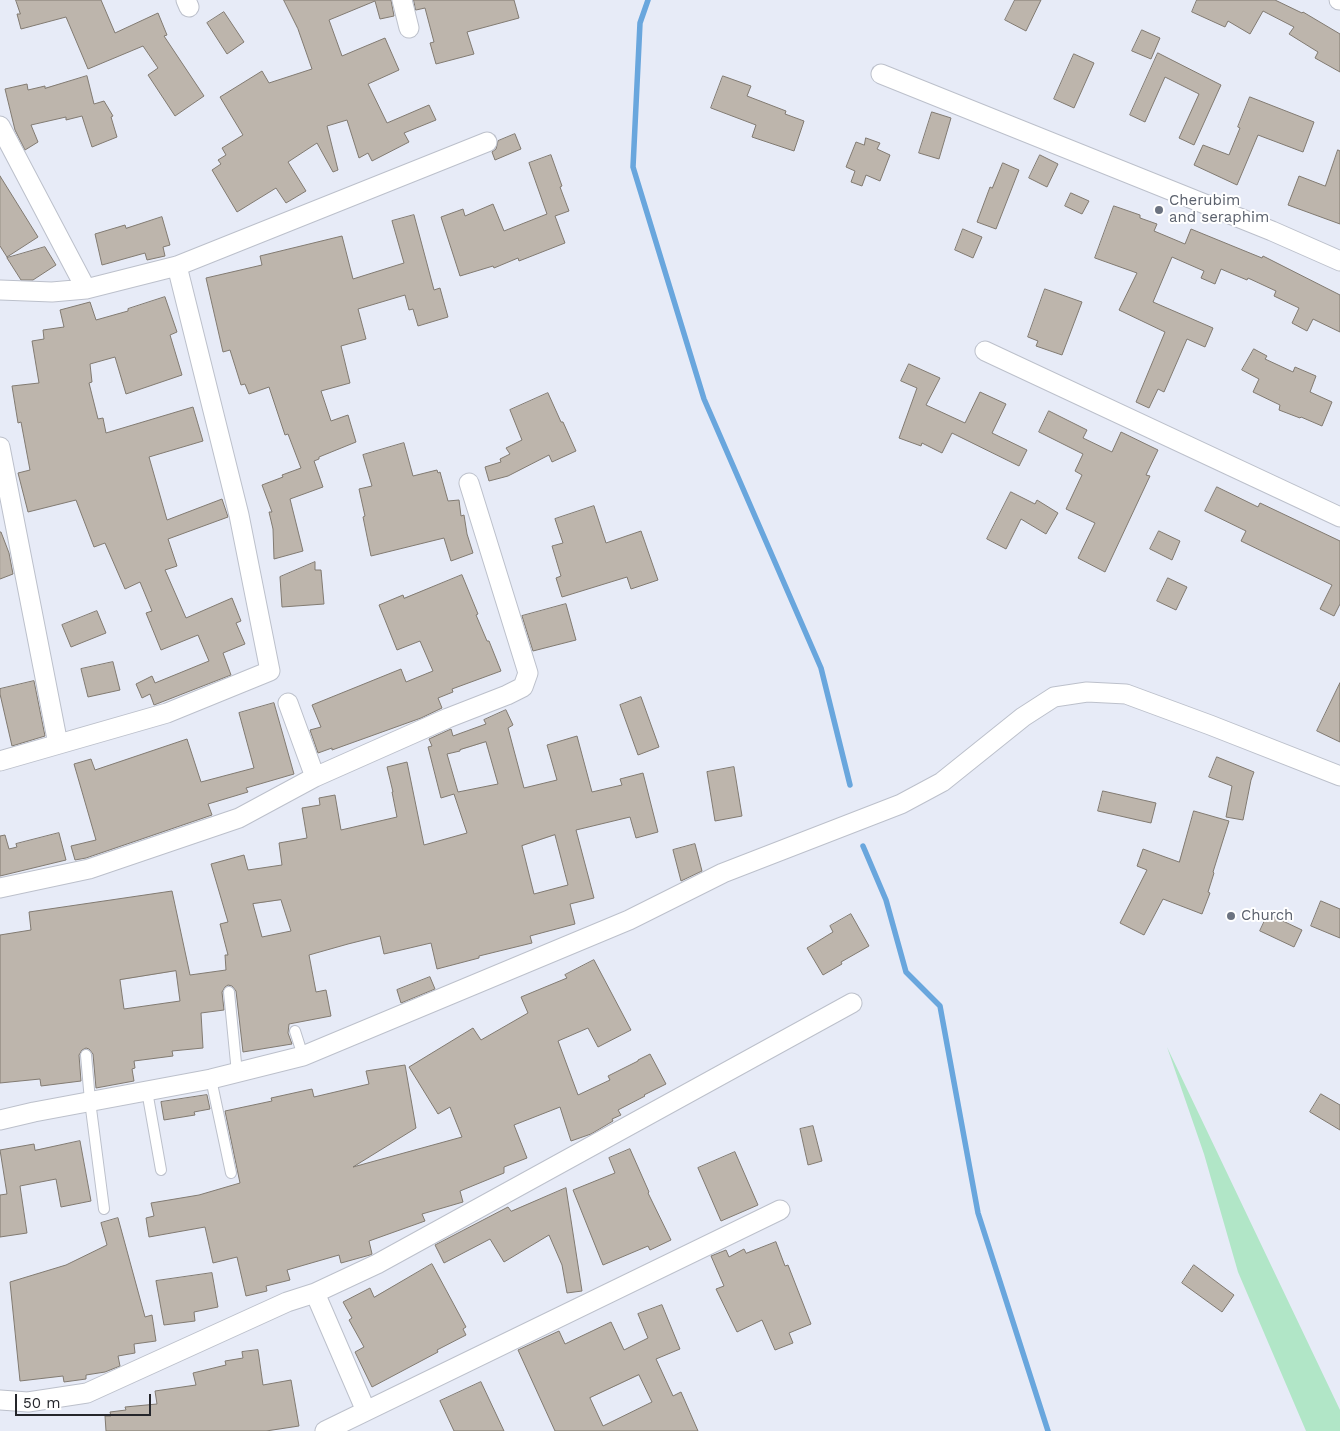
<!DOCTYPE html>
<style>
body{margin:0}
#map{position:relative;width:1340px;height:1431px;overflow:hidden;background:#e7ebf7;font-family:"Work Sans",sans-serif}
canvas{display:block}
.scale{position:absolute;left:15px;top:1394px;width:136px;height:22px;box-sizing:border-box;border:2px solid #25262b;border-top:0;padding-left:6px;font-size:15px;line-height:18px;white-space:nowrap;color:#25262b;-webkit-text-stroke:4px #fff;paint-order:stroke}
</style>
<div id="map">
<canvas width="1340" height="1431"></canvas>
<div class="scale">50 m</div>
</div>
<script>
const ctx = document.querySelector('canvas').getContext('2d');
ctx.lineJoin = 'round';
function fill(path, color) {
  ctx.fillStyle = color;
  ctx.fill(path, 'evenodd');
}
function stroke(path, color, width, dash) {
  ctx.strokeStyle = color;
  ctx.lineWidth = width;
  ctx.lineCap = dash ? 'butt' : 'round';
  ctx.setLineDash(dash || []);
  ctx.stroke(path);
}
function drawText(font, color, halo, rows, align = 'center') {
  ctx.font = font + ' "Work Sans",sans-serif';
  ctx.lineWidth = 4;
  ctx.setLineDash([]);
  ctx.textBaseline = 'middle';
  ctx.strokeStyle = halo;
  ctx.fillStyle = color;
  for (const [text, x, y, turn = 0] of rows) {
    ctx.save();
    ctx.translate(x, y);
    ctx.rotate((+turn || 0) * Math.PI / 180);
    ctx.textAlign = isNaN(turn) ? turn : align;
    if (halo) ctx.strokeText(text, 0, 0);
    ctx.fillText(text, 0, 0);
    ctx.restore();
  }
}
const green = new Path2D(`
 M1167,1047L1340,1410V1431H1306L1238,1272L1204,1154Z`);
const stream = new Path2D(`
 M648,0L640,23L633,167L704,399L821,668L850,785
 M863,846L886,900L906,972L940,1006L978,1213L1048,1431`);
const building = new Path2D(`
 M16,0H101L115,33L158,13L167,35L164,36L204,96L175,116L148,75L158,68L143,46L88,69L66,17L21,29L17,14H20Z
 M284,0H391L394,16L380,19L375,1L329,20L342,56L385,38L399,70L368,84L387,123L429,105L436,120L404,133L409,142L372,161L368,153L359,158L347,120L327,126L338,170L333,172L317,143L288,162L306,191L286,203L276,188L237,212L212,170L221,164L218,160L226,155L222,148L243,135L220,97L262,71L269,83L312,69L298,29Z
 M414,0H514L519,18L467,32L474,54L436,64L430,43L434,42L425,8L416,10Z
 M1015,0H1041L1026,31L1005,20Z
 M1197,0H1275L1302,13L1303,12L1340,34V72L1315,58L1318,52L1289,34L1294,27L1263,11L1250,34L1228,21L1225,27L1192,12Z
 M224,12L244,42L227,54L207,23Z
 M1142,30L1160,38L1151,59L1132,51Z
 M1158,53L1221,85L1194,145L1179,138L1199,94L1165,77L1145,122L1130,115Z
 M1074,54L1094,63L1074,108L1054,99Z
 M87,76L94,104L104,101L113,116L111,117L117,137L92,147L82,116L66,120V117L31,125L38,142L25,150L15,130L5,89L27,84L28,90L45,86V88Z
 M723,76L751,86L747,96L786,111L785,114L804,121L794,151L752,137L756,125L711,108Z
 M1250,97L1314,122L1303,152L1258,135L1237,185L1194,165L1203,145L1229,155L1240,128L1238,127Z
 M932,112L951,118L939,159L919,153Z
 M515,134L521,149L495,160L492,152L496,149L498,141Z
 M866,138L880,143L877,149L890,155L880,181L866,175L862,186L851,182L855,171L846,167L856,142L864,145Z
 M1338,150L1340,151V224L1288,205L1299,176L1325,186Z
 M551,155L562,186L560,187L569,211L555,216L565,243L519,261L518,258L494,268L493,266L460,276L441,217L463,209L465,216L493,204L504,231L547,214L529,163Z
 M1040,155L1058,164L1047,187L1029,178Z
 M1003,163L1019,170L996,229L977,222L990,187L992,188Z
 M0,176L38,237L7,257L0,246Z
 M1071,193L1089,201L1082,214L1065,206Z
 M1114,206L1140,215V218L1157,224L1154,231L1185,244L1191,229L1262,258L1263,256L1340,295V332L1313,319L1307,331L1292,323L1299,308L1274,296L1276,291L1248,278L1247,280L1221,269L1215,284L1201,278L1204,271L1172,257L1153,302L1213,328L1205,347L1187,339L1164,392L1158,389L1149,408L1136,402L1165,332L1119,310L1137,273L1095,258Z
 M414,215L434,290L440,288L448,317L418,326L413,309L409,310L405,295L358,309L366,339L341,346L350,383L321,391L331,421L348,415L356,442L319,457V459L314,461L323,487L290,499L303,551L274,559L273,529L269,512H272L262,485L283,477L282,475L301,468L288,434L285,435L269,387L249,394L245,384L241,385L230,350L223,352L206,278L262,265L260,256L342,236L353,279L404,263L392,221Z
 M162,217L170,245L163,247L165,256L147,260L145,253L102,265L95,234L125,225L126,228Z
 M963,229L982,237L973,258L955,250Z
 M45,247L56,265L33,280H21L7,258Z
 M1045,289L1082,302L1062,355L1036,346L1038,341L1028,337Z
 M165,297L177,332L170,335L182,375L126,394L115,357L90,364L92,382L89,383L98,419L103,418L106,433L193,407L203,441L149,457L167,520L222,499L228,517L168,539L177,566L165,570L186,618L232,598L241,621L236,623L245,644L223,653L231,675L154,705L150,694L142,698L136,684L152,676L155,683L209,661L198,635L161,650L146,613L152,611L140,582L125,589L105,543L94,547L76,500L28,512L18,473L30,470L21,422L18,423L12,386L39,383L32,341L44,339L43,330L64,327L60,310L90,302L96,320L128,311V309Z
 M1254,349L1267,356L1265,359L1293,372L1295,367L1316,376L1310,392L1332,402L1322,426L1301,417L1300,418L1279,410L1280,405L1253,392L1259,379L1242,370Z
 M909,364L940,378L926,405L965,423L980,392L1006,404L992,433L1027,450L1019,466L952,433L942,453L922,443L921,446L899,438L917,388L901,381Z
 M548,393L561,422H563L576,451L552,462L549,455L508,476L489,481L485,467L501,462L500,459L510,454L506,448L522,440L510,410Z
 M1049,411L1087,430L1083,438L1112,452L1121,432L1158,450L1146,475L1150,476L1105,572L1078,558L1095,523L1066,509L1082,475L1075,471L1083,454L1039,432Z
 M404,443L413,476L437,470L438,473L440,472L448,501L459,500L461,516L464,515L467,534L473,553L451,561L444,538L371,556L363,517L365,516L359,489L372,486L363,455Z
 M1217,487L1258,507L1260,503L1340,541V604L1334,616L1320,609L1332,585L1241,541L1246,531L1205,511Z
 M1011,492L1035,504L1037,500L1058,513L1046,534L1021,519L1006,549L987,539Z
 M594,506L606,543L641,531L658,580L631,589L627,577L562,597L556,578L561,576L552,546L563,543L555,519Z
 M1159,531L1180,541L1172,560L1150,549Z
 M0,532H1L9,553L13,574L0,579Z
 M315,562V570H321L324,604L282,607L280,577Z
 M462,575L478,614L476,615L487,641H489L501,671L452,689L453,692L438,698L442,708L421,718L332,750V748L318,753L310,730L321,727L312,705L401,669L406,682L433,671L420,641L397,650L379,605L403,595L404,598Z
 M1168,578L1187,587L1176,610L1157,601Z
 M566,604L576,640L533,651L522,616Z
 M97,611L106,633L71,647L62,625Z
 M113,662L120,690L88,697L81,669Z
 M34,681L45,736L12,746L0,694V689Z
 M1340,683V742L1317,731Z
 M641,697L659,747L638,755L620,705Z
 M274,703L294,774L246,788L248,792L208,804L212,815L86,858L75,860L71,846L96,840L74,764L91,759L95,770L187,739L201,782L254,768L239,713Z
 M506,710L513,725L508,728L524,788L557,780L547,745L577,736L592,792L622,785L620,779L643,773L658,832L636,838L630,817L576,830L594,898L570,904L575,924L530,936L532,943L479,956V958L437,969L431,943L384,954L380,936L348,944L309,955L316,992L326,990L331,1016L289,1024L288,1033L292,1044L243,1052L236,991L232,986L228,985L225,987L222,992L224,1010L201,1013L203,1048L172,1051L173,1056L134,1061L135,1068L132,1069L134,1081L96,1088L93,1054L89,1049L86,1048L82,1050L79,1055L81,1081L41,1086L40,1079L0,1083V935L31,930L29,912L172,891L190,975L226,970L225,955H228L220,924L228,922L211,864L244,855L248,870L282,865L279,843L307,838L302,808L320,805L319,798L335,795L341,830L397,817L392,792H393L387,767L407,762L424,845L467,833L454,794L441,798L428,747L432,746L429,739L451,729L453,736L486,724L484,720ZM486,742L498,784L458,792L447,754L460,751V750ZM555,835L568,885L534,894L522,846ZM281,900L291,931L262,937L253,904ZM176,971L180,1001L124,1009L120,980Z
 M1217,757L1254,772L1251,780L1243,820L1226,817L1232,786L1209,777Z
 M734,767L742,816L715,821L707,772Z
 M1103,791L1156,803L1151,823L1098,811Z
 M1194,811L1229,821L1213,872L1214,873L1208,892L1210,893L1202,914L1163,899L1144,935L1120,923L1147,870L1137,866L1143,849L1179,862Z
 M59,833L66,860L0,876V836L5,835L9,849L17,847L16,844Z
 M695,844L702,871L681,881L673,850Z
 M1321,901L1340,909V938L1311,926Z
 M851,914L869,946L841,962L842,964L823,975L807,948L833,932L830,926Z
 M1268,914L1302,930L1294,947L1260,931Z
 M594,960L631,1030L598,1047L588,1028L558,1041L578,1095L610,1080L608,1076L638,1061V1060L650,1054L666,1084L644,1095L645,1096L618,1110L621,1115L612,1119L613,1121L591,1134L571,1141L560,1107L514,1125L527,1158L504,1167V1173L460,1191L463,1202L422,1214L425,1221L369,1241L372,1254L370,1255L341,1263L339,1255L287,1270L290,1280L266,1286L267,1291L246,1296L237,1257L213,1263L205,1227L149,1237L146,1218L154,1216L151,1203L199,1195L240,1183L225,1111L272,1101L271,1098L312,1089L314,1097L369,1084L366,1071L405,1065L416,1128L353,1167L462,1137L450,1107L438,1114L409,1067L473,1028L481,1040L528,1013L521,997L567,978L565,975Z
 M430,977L435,989L401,1003L397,990Z
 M1321,1094L1340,1105V1130L1310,1112Z
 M207,1095L210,1109L194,1112L195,1115L164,1120L161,1102Z
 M813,1126L822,1161L808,1165L800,1129Z
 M80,1141L91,1201L61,1207L56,1179L20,1186L27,1233L0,1237V1195L7,1194L0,1150L34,1144L35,1150Z
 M630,1149L649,1192L648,1193L671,1240L650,1250L648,1246L603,1265L573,1190L615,1173L609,1158Z
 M735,1152L758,1205L721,1221L698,1168Z
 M566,1188L582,1291L567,1293L562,1265L549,1235L504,1262L490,1239L444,1263L435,1245L508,1207L511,1211Z
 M118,1218L145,1317L152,1315L156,1341L134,1344L135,1353L118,1356L120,1366L105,1372L86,1375V1379L64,1382L63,1376L20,1381L10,1282L66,1265L107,1245L101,1223Z
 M776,1242L785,1266L788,1265L811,1324L789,1333L793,1343L775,1350L762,1320L737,1332L716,1289L724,1286L711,1256L726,1250L729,1257L744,1249L746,1253Z
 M432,1264L466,1327L463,1329L466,1335L437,1350L438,1352L372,1387L355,1352L364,1347L349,1320L352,1318L343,1302L370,1288L374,1297Z
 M1194,1265L1234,1295L1222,1312L1182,1283Z
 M212,1273L218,1307L194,1312L195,1321L164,1325L156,1281Z
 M662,1305L680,1349L656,1359L673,1396L681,1392L698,1431H555L518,1350L559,1331L565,1344L611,1322L624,1350L648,1338L638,1314ZM639,1375L652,1402L603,1426L590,1398Z
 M258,1350L263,1385L291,1380L299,1426L266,1431H106L105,1416H111L110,1412L126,1410L125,1407L157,1404L155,1391L196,1385L193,1373L226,1365L225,1361L243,1358L242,1352Z
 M481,1382L504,1431H454L440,1401Z`);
const service = new Path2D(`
 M229,992L237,1073
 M295,1031L303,1056
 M86,1055L90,1101L104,1209
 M211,1079L231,1173
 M147,1091L161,1170`);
const minor = new Path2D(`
 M186,0L189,7
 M402,0L409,28
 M1339,0H1340
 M881,74L1272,231L1340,261
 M0,126L86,289
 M0,290L52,292L86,289L177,266L487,142
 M985,351L1340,517
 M0,447L58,744
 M288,703L315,777
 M0,761L167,713L270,671L239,515L177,266
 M0,888L89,869L239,818L315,777L448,718L507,695L523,687L528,673L469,483
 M0,1120L34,1112L211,1079L303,1056L629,920L723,873L901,804L942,782L1023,717L1054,697L1087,692L1126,694L1210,725L1340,776
 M315,1293L366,1411
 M0,1400L28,1402L87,1393L287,1302L315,1293L377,1264L852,1003
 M325,1431L780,1210`);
const markers = [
 [1159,210,5,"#6b7280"],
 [1231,916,5,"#6b7280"]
];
const worshipNames = [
 ["Cherubim",1169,201],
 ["and seraphim",1169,218],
 ["Church",1241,916]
];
fill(green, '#b1e6c7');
stroke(stream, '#69a6dd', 5.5);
fill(building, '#bdb5ac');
stroke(building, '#817a71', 1);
stroke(service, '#bcc0cb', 12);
stroke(minor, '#bcc0cb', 21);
stroke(service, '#fff', 10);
stroke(minor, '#fff', 19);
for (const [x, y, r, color] of markers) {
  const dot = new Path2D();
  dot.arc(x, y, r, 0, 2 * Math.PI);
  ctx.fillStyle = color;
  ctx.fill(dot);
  stroke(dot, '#fff', 2);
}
drawText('15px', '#5b616d', '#fff', worshipNames, 'left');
</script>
